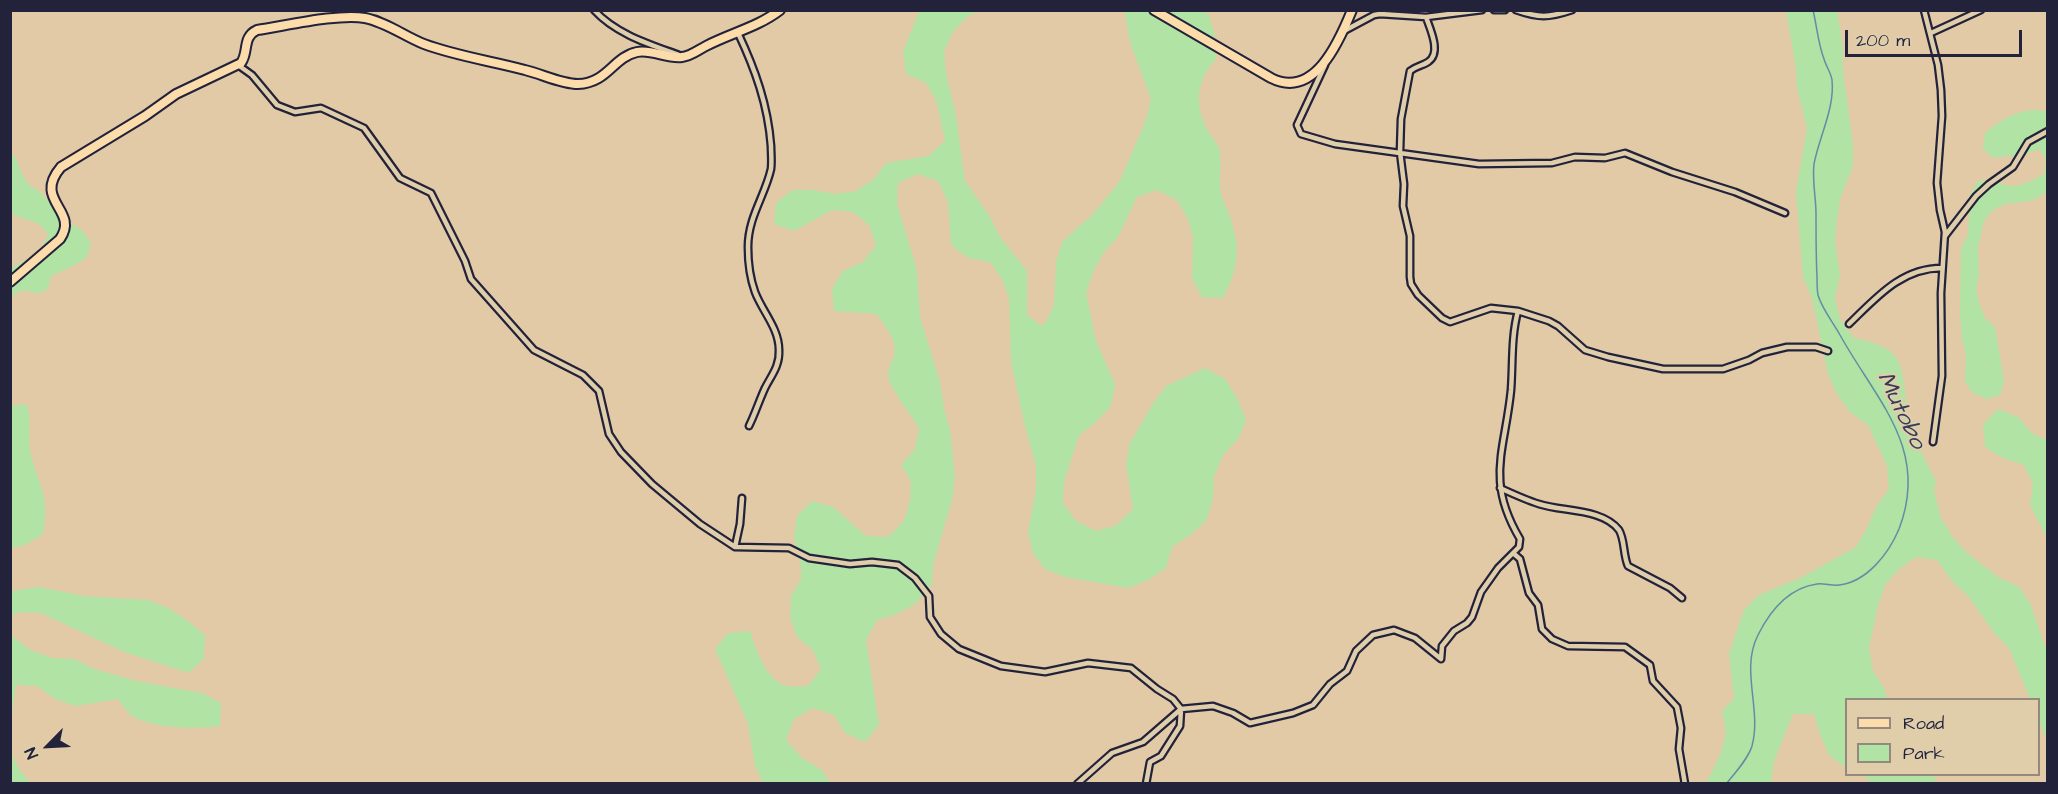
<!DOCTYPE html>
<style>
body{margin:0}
#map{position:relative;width:2058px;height:794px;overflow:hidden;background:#e2caa7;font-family:"Architects Daughter",sans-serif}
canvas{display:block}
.frame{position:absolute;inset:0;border:12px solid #22223b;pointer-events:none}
.legend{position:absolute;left:1845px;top:698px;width:195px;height:78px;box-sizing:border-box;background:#e0ceab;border:2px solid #94897e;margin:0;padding:8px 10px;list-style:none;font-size:18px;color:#22223b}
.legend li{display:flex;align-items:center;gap:12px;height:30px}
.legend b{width:30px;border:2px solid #94897e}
.north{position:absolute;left:18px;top:716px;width:60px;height:60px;-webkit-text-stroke:4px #e0ceab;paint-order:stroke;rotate:246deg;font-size:16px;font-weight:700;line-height:24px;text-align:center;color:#22223b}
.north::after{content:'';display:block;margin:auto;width:21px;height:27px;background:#22223b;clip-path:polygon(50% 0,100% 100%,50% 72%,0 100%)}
.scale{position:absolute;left:1845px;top:30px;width:177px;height:27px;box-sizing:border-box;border:3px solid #22223b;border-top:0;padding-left:8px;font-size:18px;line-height:21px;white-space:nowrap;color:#22223b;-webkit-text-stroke:4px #e0ceab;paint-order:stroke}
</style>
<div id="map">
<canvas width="2058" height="794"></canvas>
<div class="frame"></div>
<ul class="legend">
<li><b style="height:8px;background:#fddcac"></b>Road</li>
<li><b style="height:16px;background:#b0e3a4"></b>Park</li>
</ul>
<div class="north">N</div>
<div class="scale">200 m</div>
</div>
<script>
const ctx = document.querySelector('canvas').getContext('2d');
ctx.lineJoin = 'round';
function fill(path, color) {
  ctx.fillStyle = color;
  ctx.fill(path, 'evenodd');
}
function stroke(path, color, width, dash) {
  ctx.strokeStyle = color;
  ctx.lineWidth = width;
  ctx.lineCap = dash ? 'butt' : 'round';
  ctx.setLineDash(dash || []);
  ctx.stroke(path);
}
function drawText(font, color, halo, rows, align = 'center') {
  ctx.font = font + ' "Architects Daughter",sans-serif';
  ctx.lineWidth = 4.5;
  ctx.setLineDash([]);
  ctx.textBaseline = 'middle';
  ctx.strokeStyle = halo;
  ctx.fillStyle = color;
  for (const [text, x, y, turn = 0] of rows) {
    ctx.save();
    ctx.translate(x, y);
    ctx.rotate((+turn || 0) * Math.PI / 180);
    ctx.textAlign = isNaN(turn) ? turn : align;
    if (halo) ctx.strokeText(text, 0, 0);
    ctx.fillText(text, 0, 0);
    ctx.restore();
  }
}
const green = new Path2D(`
 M1202,10L1209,15L1215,36L1216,59C1196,81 1194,105 1208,131C1212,137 1218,144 1220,151C1222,165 1218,179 1221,193C1222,200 1227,207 1229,214C1241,248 1239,267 1223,298L1202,297L1192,279L1193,236L1187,217L1177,200L1157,190L1137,197L1118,237L1103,253L1093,272L1086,293L1096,341L1115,384L1111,406L1096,422L1079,435L1064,482L1063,503L1076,521L1097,531L1117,525L1133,509L1126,464L1130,443L1152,405L1166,386L1205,368L1225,379L1237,398L1246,420L1238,439L1223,455L1214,476L1213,499L1206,521L1189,536L1172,547L1166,568L1148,580L1128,588L1065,577L1045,569L1033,553L1028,532L1036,489V466L1025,426L1011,362L1009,298L1002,279L990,262L968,258L951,245L948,202L938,181L918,174L898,183L897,204L917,270L920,317L940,382L944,409L950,430L955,477L952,500L933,565L932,584L915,604L897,614L877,620L866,640L879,725L865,742L845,733L834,715L813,708L794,719L786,740L802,758L822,770L830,783H763L755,766L748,724L715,649L728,633L750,631C757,651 763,674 783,685C789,688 801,686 808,686L821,669L813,650L797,637L790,617L791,596L801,579V567L794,537L797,516L812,501L833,507L866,536L888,537L904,521L910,501L911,481L901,465L915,449L919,428C910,412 890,391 888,374C888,369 892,362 894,356C898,340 885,325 876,314L834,311L832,289L843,271L863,262L876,245L869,225L853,212L832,210L794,231L774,224L776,203L792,190H813L835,194L856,191L874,179L886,163L928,156L945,141L936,100L926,83L906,74L903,52L919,11H979L968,16L953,32L944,51L946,73L956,116L965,181L990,217L1000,237L1027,271V315L1040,325L1045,324L1054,305L1056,262L1062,242L1093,214L1120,181L1146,120L1151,99L1130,42L1125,13L1122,11Z
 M1786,11H1837L1843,49V71L1853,145V166L1840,199L1837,220L1835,241L1840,276L1835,297L1840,319L1854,338C1867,341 1883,344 1893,354C1907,368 1904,403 1909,421C1916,442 1926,462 1936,481L1934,491L1941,518L1952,536L1966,552L1998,577L2019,587L2031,605L2047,653V741L2039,721L2038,700L2030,699L2009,648L1994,633L1968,596L1952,581L1937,560L1916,557L1899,569L1885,585L1878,605L1869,648L1873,671L1884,688L1887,699L1846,700V768L1829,755L1820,734L1814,714H1793L1774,761L1771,783L1706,784L1721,753L1726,732L1722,711L1734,698L1729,654L1744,610L1759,595L1800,578L1856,547L1867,528L1876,507L1889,489L1887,466L1868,425L1850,412L1837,394L1828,374L1812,298L1803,277L1796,192L1807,128L1797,88L1796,68Z
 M2033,110L2047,111V192L2034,200L2006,204L1993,210L1984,221L1978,247L1979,276L1976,289L1979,303L1985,318L1995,327L2004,381L2000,395L1987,399L1973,393L1965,382L1966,354L1962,340L1960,311L1961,248L1968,235L1970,195L1977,182C1999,176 1993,184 2011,186C2022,187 2035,179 2044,174L2046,160L2039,149L2027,154L1993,158L1983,148L1985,133C1999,121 2014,112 2033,110Z
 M11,152L16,158L21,172L28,184L40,192L69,222L83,231L91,243L87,257L75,265L51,276L48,289C45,290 42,292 38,293C27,293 30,287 14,294L11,302V268C26,261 44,251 48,234L39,224L11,214Z
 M27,404C32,420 27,439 31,456C40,489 50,495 43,534L25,545L11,548V406Z
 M1998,409L2018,417L2033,434L2047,440V538L2030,505L2033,484L2024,465L2003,458L1985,447L1983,424Z
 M39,587L84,596L148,600L168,608L188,621L205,635L204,658L189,673L124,652L41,613L18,612L11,617V591Z
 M11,635L32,651L53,658L74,659L94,669L136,681L202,693L221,703L220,726C196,729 155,729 134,717C127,713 122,704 118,699L75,706L55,699L37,686L16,685L11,718Z
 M10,751L19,769L30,783H11Z
 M1861,775H1933L1937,783H1871L1866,777Z`);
const stream = new Path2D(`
 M1726,784C1735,773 1748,759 1752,746C1762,709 1740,670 1758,635C1770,611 1788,588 1817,584C1824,583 1832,586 1839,585C1867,582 1889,553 1899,529C1930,449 1876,400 1840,335C1833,322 1822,309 1818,295C1817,290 1817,283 1817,277C1816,256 1816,235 1816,214C1816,197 1812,181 1814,164C1819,137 1835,108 1832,80C1831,73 1826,66 1824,59C1818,43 1817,27 1813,10`);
const street = new Path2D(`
 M594,10C616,34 649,44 679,55
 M1494,10H1505
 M1516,10C1539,18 1548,18 1572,10
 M1924,10L1938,65L1941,90L1942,116L1937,183L1940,210L1945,232L1941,293L1942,376L1933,442
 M1426,17C1430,29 1442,53 1428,62C1422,66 1416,66 1410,71L1401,119L1400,152L1404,184L1403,206L1410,236V277L1411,284L1418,295L1442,318L1450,322L1491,308L1518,311L1549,321L1558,326L1585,350L1608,357L1663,369H1723L1749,360L1762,353L1787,347H1816L1828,351
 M1344,31L1374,15L1380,14L1426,17L1482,10
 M738,33C755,69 768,105 771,146C771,153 772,161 771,169C765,196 748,217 748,247C748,261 750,278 755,292C762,311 779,328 779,350C780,366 771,376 765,388C759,401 755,414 749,426
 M1931,33L1981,10
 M238,65L252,75L277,105L295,112L321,108L364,128L400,178L431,193L465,261L471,279L534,350L583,375L599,391L609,434L621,452L652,484L700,524L735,547L789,548L809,558L850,564L872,562L898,565L915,578L929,596L930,617L941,634L959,649L1001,666L1045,672L1088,663L1131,668L1157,689L1173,699L1181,709L1180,726L1161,756L1150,762L1146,784
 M1325,65L1297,125L1301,134L1335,144L1479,164L1552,163L1575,157L1605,158L1625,153L1672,172L1735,192L1785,213
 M1945,236L1976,196L1989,184L2013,167L2028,142L2048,131
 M1849,324C1876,298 1901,268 1942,268
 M1500,488C1513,494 1526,500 1539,504C1563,512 1602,508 1619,530C1625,540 1623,555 1628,566L1670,588L1682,598
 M735,547L740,524L742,498
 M1513,553L1520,559L1529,593L1538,605L1542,629L1552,639L1568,646L1625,647L1650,665L1653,681L1677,707L1681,728L1679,749L1685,784
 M1441,659L1442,646L1454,631L1467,623L1472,617L1481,592L1498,568L1519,547L1520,539C1485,480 1505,451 1511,390C1513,363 1511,337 1518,311
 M1077,784L1112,753L1143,742L1181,709L1213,706L1233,713L1250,723L1293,713L1313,705L1330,684L1347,671L1356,651L1373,635L1394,630L1415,638L1441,659`);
const primary = new Path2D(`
 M1154,10L1271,78C1314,100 1339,42 1352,10
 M10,282L60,239C80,210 32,201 61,167L145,116L176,94L241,63C249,52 242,37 257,30C285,26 339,13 365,18C386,22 404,36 424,44C456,56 492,61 525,70C542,74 561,84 578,84C608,83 613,57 637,52C652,49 667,59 682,57C691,56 698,50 706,46C731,33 758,27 780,10`);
const waterNames = [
 ["Mutobo",1900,411,64]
];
fill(green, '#b0e3a4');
stroke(stream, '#628ea5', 1.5);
stroke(street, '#22223b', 9);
stroke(primary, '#22223b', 12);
stroke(street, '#e0ceab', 4.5);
stroke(primary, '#fddcac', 8);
drawText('italic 24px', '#323d56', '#e0ceab', waterNames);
</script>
